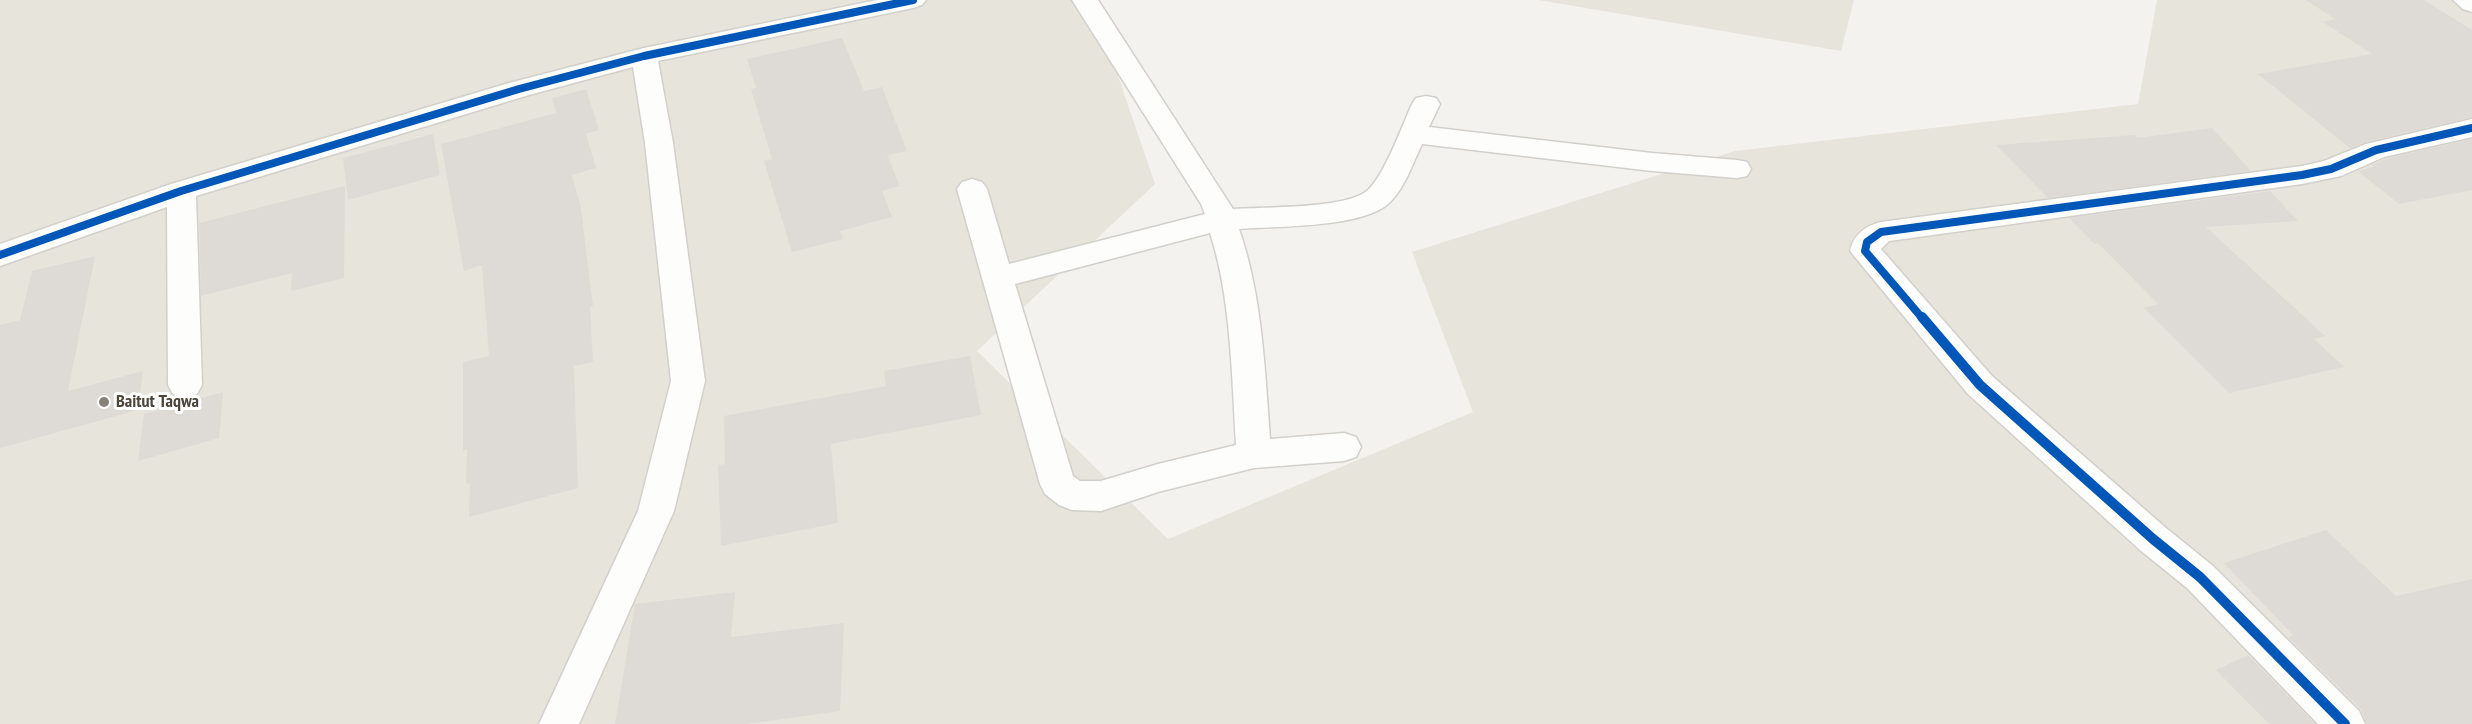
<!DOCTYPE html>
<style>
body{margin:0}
canvas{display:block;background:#f4f2ee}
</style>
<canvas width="2472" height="724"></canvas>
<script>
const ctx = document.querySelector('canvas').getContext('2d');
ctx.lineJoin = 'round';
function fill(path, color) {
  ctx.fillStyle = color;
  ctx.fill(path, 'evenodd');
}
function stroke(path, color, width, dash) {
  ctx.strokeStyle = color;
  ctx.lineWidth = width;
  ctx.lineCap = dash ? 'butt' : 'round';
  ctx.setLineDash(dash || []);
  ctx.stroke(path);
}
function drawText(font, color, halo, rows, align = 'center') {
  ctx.font = font + ' "PT Sans Narrow",sans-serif';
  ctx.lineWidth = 6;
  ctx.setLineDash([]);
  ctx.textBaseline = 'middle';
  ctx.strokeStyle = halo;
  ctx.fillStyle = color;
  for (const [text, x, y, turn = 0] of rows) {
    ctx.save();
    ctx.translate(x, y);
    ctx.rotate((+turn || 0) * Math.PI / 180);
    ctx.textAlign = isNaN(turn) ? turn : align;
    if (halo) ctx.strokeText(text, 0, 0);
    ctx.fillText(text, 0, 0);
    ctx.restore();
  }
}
const residential = new Path2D(`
 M0,0H1092L1155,184L977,351L1168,539L1473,412L1412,252L1735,151L2138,104L2157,0H2472V724H0Z
 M1538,0H1854L1841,51Z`);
const building = new Path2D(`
 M2306,0H2424L2472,30V117L2365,142L2350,148L2258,74L2372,54L2323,22L2335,19Z
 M842,38L864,91L882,87L907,151L887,155L900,186L882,191L892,217L840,231L843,239L792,252L764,161L772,159L751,89L756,88L747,59Z
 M586,89L599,130L586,134L596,168L572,175L581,208L593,306L590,307L593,362L574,366L578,488L469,517L470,483L466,484L467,449L463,451V362L489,356L482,265L464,271L441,144L556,113L552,98Z
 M2212,128L2251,171L2048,198L1996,145L2135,135L2137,138Z
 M433,134L440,175L348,200L343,158Z
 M2472,139V190L2399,204L2358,171L2374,167L2372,165L2385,159Z
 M345,186L344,278L291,291L292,273L201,296L199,223Z
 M2270,191L2298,221L2206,227L2325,336L2314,339L2344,367L2229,393L2144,308L2158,304L2098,243L2094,244L2069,218Z
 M95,256L68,391L143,371L138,410L0,448V325L20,320L32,271Z
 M970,356L981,415L831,444L838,523L721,546L718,465L725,464L724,416L886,386L884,371Z
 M223,392L219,438L138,461L144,414Z
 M2326,530L2396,596L2472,579V724H2367L2361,709L2288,637L2293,635L2224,563Z
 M735,592L731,637L844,623L840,711L747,724H615L635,604Z
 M2248,655L2315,724H2269L2216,670Z`);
const minor = new Path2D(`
 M877,0H926L922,5L913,8L658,61L673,143L705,381L674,511L579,724H539L638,511L671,381L645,143L633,67L529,95L196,196L202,385L197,394L185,398L173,394L168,385L167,207L0,266V244L171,184L509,83L644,48Z
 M1072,0H1098L1233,209C1263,207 1347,209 1368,190C1385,174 1402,126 1412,104L1416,98L1426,96L1436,98L1440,104L1429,127L1652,153L1737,160L1747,162L1751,169L1747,176L1737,178L1652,171L1422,144C1413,163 1404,190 1388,204C1360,228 1276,226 1239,229C1262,295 1265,369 1270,439L1344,433L1356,437L1361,447L1356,457L1344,461L1254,468L1158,492L1101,511L1072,510L1059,505L1045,494L1040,484L957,189L962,182L972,179L982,182L987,189L1009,264L1205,214L1201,204ZM1210,233C1231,297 1232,377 1236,445L1158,464L1101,481H1080L1073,476L1015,284Z
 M2453,0H2472V12L2463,9Z
 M2472,119V137L2384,157L2341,176L2302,184L1889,241L1881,249L1992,376L2166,528L2213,566L2359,711L2365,724H2318L2187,588L2140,550L1968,394L1850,251C1854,234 1865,226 1881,222L2302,166L2324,161L2366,144Z`);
const cyclewayFar1 = new Path2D(`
 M0,255L181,191L519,89L644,56L913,0
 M1923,319L1865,251L1867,242L1881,232L2302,175L2331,169L2376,150L2472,128`);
const cycleway = new Path2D(`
 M1922,317L1980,385L2153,539L2200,577L2345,724`);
const markers = [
 [104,402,6,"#868178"]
];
const poiNames = [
 ["Baitut Taqwa",116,402]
];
fill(residential, '#e7e4dc');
fill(building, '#dedbd6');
stroke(minor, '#d2d0cb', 3);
fill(minor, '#fdfdfc');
stroke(cyclewayFar1, '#0057b8', 8);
stroke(cycleway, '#0057b8', 10);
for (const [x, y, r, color] of markers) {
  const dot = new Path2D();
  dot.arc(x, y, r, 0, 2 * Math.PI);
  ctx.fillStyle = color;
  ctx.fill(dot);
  stroke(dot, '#fff', 2);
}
drawText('bold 18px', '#4b4439', '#fff', poiNames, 'left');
</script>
